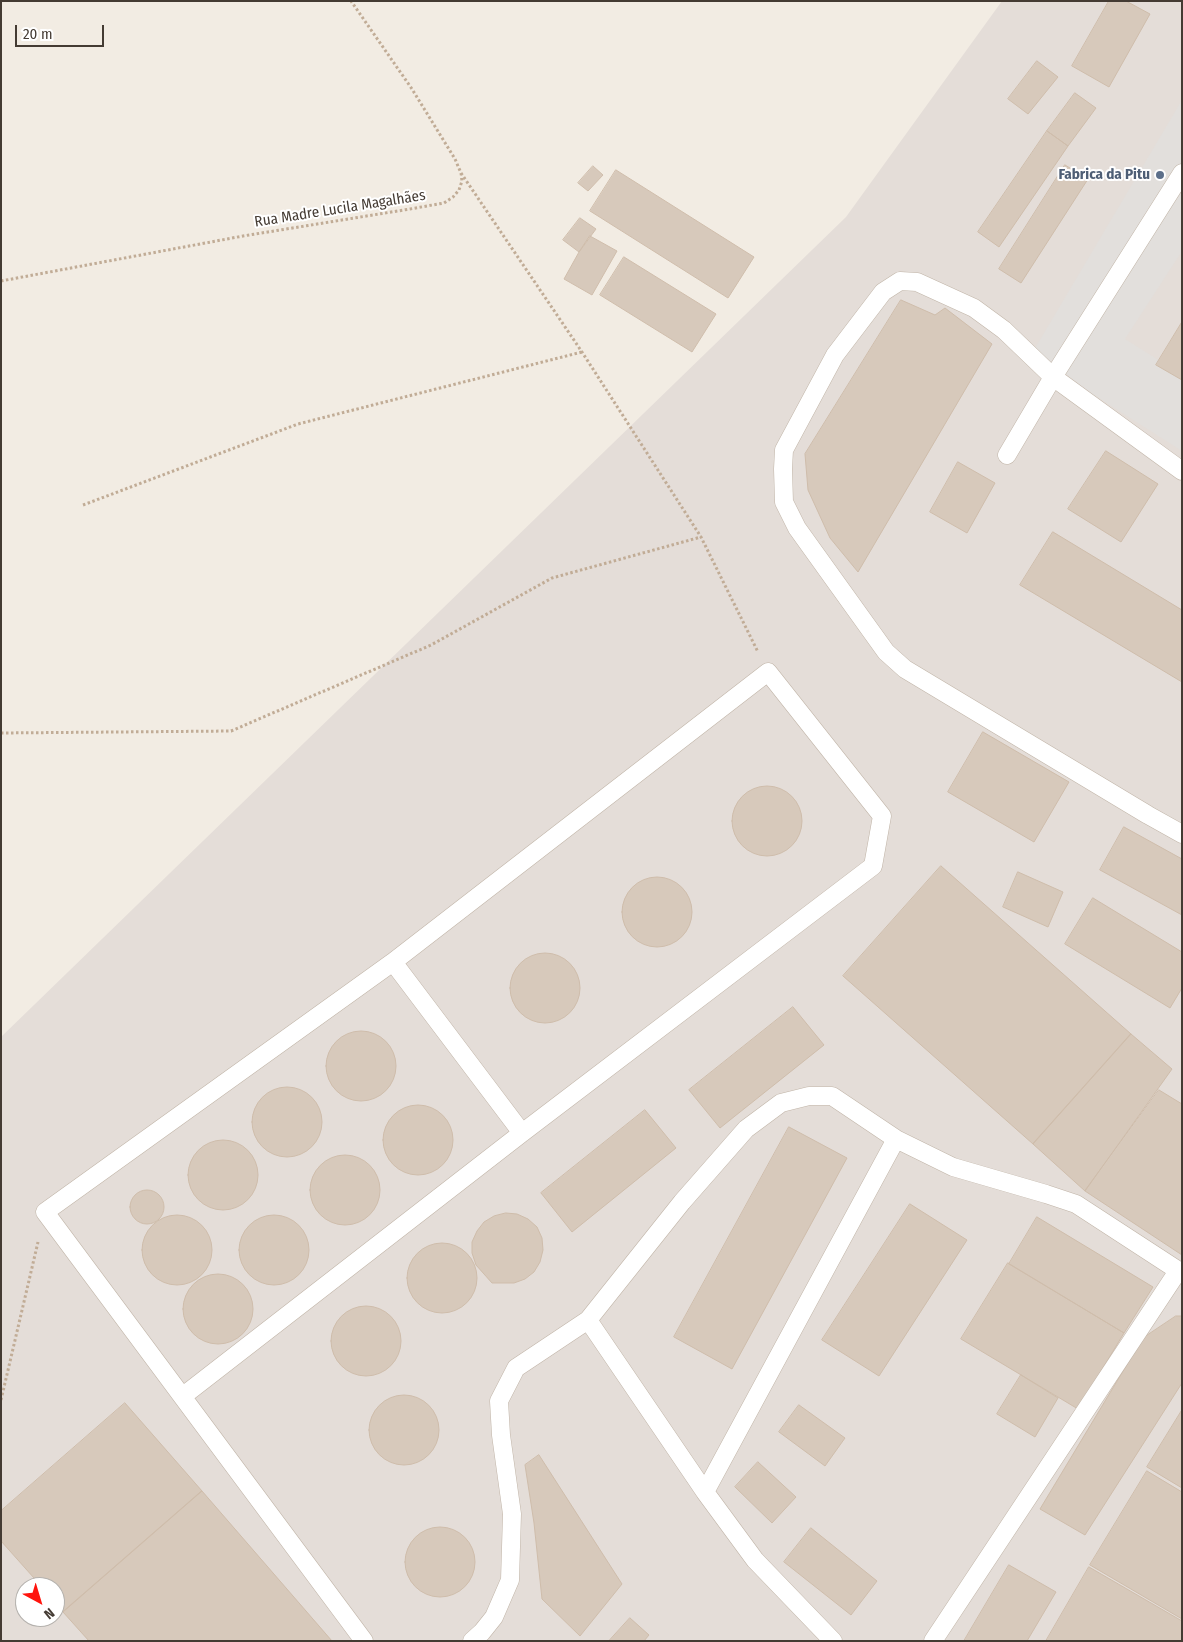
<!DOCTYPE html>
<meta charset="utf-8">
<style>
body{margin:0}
#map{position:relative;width:1183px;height:1642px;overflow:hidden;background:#f2ece3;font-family:"Fira Sans Condensed",sans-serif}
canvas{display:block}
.frame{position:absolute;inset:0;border:2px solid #443b33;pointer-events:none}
.north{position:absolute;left:15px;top:1577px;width:50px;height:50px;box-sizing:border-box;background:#fff;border:1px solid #b4b1ad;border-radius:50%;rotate:141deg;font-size:14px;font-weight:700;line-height:20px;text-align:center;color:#443b33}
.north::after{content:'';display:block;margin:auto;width:18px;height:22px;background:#ff140d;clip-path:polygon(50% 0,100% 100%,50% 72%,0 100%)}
.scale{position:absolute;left:15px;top:25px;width:89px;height:22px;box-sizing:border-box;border:2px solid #443b33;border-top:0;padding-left:6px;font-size:15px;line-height:18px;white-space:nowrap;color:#443b33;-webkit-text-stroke:4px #fff;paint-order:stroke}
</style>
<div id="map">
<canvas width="1183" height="1642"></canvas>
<div class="frame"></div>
<div class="north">N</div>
<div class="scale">20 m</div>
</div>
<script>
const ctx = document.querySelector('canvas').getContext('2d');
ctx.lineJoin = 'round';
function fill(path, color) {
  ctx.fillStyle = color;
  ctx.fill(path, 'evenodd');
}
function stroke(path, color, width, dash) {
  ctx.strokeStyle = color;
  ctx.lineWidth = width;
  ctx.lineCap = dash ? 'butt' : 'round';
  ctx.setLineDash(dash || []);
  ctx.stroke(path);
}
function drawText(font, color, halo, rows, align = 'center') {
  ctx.font = font + ' "Fira Sans Condensed",sans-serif';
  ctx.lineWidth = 4;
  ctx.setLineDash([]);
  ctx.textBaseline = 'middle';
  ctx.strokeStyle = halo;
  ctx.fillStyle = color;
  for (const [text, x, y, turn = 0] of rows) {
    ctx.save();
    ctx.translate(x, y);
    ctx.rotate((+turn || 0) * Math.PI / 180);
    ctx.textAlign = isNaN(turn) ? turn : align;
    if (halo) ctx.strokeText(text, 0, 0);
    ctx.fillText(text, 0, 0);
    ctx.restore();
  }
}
const industrial = new Path2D(`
 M1002,1H1182V1641H1V1037L846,217ZM25,1587H55V1617H25Z`);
const parking = new Path2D(`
 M1182,100V251L1125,339L1182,375V451L1091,393L1034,350Z`);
const building = new Path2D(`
 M1109,1H1126L1150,14L1109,87L1072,66Z
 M1037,61L1058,77L1028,114L1008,99Z
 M1075,93L1096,108L1068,146L1047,131Z
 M1047,131L1068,146L999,247L978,232Z
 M1065,165L1088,179L1021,283L999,269Z
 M593,166L603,175L588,191L578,183Z
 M616,170L754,257L728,298L590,211Z
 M580,218L596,229L579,252L563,240Z
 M590,236L617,251L592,295L564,279L579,252Z
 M624,257L716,314L692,352L600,295Z
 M901,300L935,315L945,308L992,344L858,572L830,538L808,490L805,454Z
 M1182,322V380L1156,365Z
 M1106,451L1158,484L1121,542L1068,509Z
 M958,462L995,483L967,533L930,512Z
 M1053,532L1182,610V682L1020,585Z
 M983,732L1069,782L1034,842L948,792Z
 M732 821a35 35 0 1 1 70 0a35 35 0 1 1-70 0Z
 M1124,827L1182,859V915L1100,870Z
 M941,866L1131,1034L1033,1144L843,976Z
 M1018,872L1063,892L1048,927L1003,907Z
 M622 912a35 35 0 1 1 70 0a35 35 0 1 1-70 0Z
 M1093,898L1182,952V988L1170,1008L1065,944Z
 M510 988a35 35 0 1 1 70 0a35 35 0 1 1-70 0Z
 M793,1007L824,1045L720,1128L689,1090Z
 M326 1066a35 35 0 1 1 70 0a35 35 0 1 1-70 0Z
 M1131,1034L1172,1069L1085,1191L1033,1144Z
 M252 1122a35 35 0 1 1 70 0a35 35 0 1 1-70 0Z
 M1159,1090L1182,1104V1255L1085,1191Z
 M383 1140a35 35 0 1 1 70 0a35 35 0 1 1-70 0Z
 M645,1110L676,1148L572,1232L541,1193Z
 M789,1127L847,1158L732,1369L674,1337Z
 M188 1175a35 35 0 1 1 70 0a35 35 0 1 1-70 0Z
 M310 1190a35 35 0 1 1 70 0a35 35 0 1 1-70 0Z
 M130 1207a17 17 0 1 1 34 0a17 17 0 1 1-34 0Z
 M910,1204L967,1240L879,1376L822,1340Z
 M506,1213L517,1214L528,1219L537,1227L542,1238L543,1250L540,1262L534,1272L525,1279L514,1283H492L476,1265L472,1253V1242L477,1231L484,1222L494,1216Z
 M142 1250a35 35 0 1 1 70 0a35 35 0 1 1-70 0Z
 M239 1250a35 35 0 1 1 70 0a35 35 0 1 1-70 0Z
 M1037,1217L1153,1287L1124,1333L1009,1264Z
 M407 1278a35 35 0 1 1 70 0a35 35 0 1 1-70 0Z
 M1008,1263L1124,1333L1078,1409L961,1339Z
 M183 1309a35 35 0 1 1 70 0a35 35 0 1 1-70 0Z
 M331 1341a35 35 0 1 1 70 0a35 35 0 1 1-70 0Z
 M1176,1316H1182V1383L1085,1535L1040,1509L1143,1338Z
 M1021,1375L1058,1398L1035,1437L997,1414Z
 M369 1430a35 35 0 1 1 70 0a35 35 0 1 1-70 0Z
 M125,1403L202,1491L63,1612L55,1602V1587H42L1,1541V1511Z
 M799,1405L845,1438L825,1466L779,1432Z
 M1182,1410V1488L1147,1467Z
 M539,1455L622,1584L580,1636L542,1599L534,1523L525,1465Z
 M758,1462L796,1497L772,1523L735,1487Z
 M1147,1471L1182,1492V1619L1090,1565Z
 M202,1491L332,1641H89L63,1612Z
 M405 1562a35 35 0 1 1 70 0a35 35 0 1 1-70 0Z
 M811,1528L877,1581L851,1615L784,1562Z
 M1009,1565L1056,1592L1027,1641H964Z
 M1089,1567L1182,1621V1641H1046Z
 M630,1618L649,1635L644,1641H609Z`);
const path = new Path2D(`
 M461,173L582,352L701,537L758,652
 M1,281L243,236L410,209L444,203L453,197L459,190L462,181L461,173L455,159L412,89L351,1
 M83,505L298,424L582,352
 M1,733L231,731L431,645L552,578L701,537
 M1,1400L38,1242`);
const service = new Path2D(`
 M1007,455L1053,377L1182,173
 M1182,471L1053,377L1004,330L974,308L917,282L900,281L883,292L835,355L784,450L783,469L784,502L797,528L886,652L905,669L1148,815L1182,834
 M588,1320L705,1492L896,1139
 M183,1396L522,1133L873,866L882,816L768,672L393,962
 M705,1492L755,1560L833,1641
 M364,1641L45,1212L393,962L522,1133
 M472,1641L482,1632L494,1617L510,1580L512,1514L501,1435L499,1401L516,1368L588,1320L682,1202L746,1129L781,1103L809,1096H832L896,1139L953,1167L1046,1194L1076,1204L1182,1273
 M933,1641L1178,1271`);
const markers = [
 [1160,175,5,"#5c6f8a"]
];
const serviceNames = [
 ["Fabrica da Pitu",1150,175]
];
const streetNames = [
 ["Rua Madre Lucila Magalhães",340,209,-9]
];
fill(industrial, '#e4ddd8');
fill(parking, '#e2dfdc');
fill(building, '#d7c9bb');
stroke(building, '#cfbdab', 1);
stroke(service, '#c1b5a8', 19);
stroke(path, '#c1ac96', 3, [2.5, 2.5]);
stroke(service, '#fff', 18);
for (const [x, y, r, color] of markers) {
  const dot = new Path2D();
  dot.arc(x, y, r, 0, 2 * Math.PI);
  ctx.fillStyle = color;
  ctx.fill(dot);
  stroke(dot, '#fff', 2);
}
drawText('bold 15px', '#4e5e75', '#fff', serviceNames, 'right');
drawText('15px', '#443b33', '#fff', streetNames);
</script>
